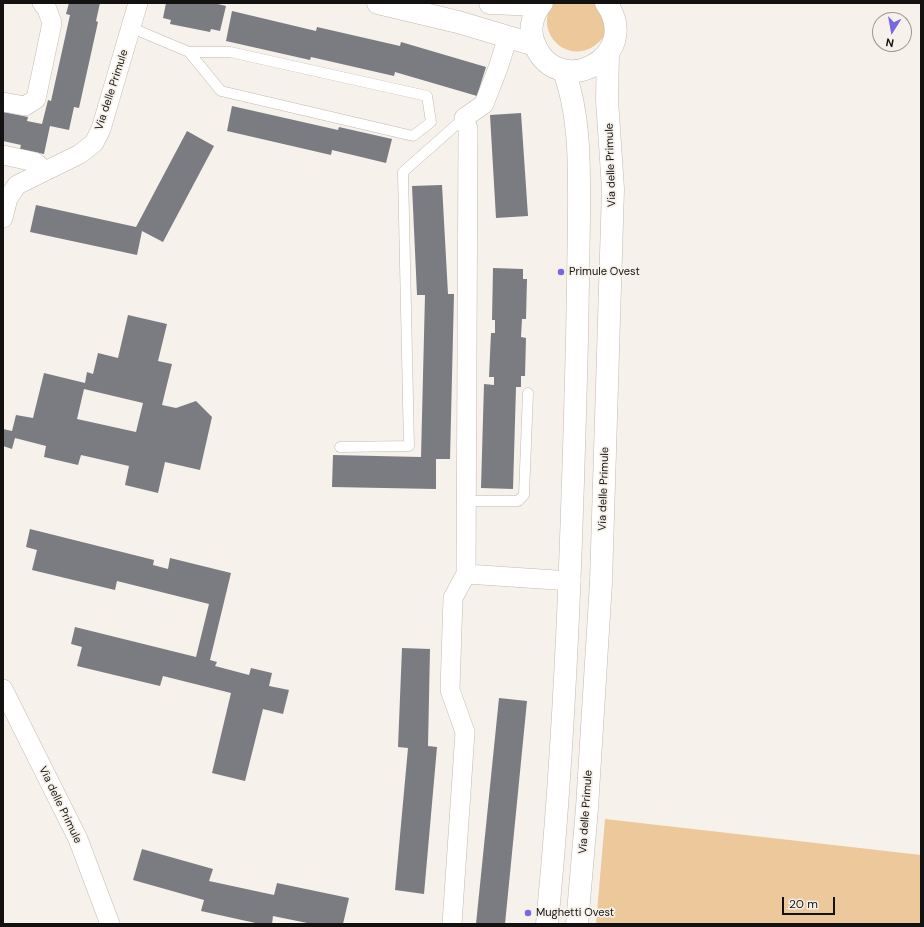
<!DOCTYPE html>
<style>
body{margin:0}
#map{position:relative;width:924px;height:927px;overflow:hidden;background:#f6f1ea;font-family:"DM Sans",sans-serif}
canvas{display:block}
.frame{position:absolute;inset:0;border:4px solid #141210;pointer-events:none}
.north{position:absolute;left:872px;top:12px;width:40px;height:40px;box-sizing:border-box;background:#f6f1ea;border:1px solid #9c9893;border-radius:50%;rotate:191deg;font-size:11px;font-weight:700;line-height:16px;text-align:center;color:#141210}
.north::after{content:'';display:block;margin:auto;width:14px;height:18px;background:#7667e2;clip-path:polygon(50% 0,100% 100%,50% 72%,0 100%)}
.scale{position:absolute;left:782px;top:897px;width:53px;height:18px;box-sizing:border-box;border:2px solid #141210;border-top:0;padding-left:5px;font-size:12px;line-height:14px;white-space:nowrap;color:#141210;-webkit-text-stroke:3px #f6f1ea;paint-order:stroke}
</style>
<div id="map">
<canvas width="924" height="927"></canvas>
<div class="frame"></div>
<div class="north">N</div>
<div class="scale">20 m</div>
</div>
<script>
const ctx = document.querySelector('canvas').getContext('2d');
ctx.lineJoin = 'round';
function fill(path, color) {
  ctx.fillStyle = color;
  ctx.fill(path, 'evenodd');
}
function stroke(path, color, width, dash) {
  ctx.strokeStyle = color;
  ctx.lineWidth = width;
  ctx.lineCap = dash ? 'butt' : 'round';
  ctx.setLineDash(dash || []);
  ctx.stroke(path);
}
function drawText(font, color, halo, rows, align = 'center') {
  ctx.font = font + ' "DM Sans",sans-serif';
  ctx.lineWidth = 3.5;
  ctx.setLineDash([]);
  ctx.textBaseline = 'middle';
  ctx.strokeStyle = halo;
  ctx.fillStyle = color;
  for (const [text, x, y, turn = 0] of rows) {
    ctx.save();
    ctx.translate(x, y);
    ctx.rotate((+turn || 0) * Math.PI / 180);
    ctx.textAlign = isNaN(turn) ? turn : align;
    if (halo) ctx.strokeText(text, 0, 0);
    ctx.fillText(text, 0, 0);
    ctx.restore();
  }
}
const green = new Path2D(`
 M554,3H602L606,34C576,76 529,33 554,3Z
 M605,819L921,855V924H596Z`);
const building = new Path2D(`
 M69,3H100L96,21L98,22L79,108L74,107L69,130L50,126L44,154L20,149L21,145L3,141V112L28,117L27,121L42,124L48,100L51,101L70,15L66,14Z
 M166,3H214L226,6L220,31L211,29L210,32L170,24L171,20L163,18Z
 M232,11L316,31L317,27L400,46L401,42L486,67L477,96L395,72L394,76L311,57L310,60L226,41Z
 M232,106L338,130L339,127L392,139L386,163L332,150L331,155L227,131Z
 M521,113L528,216L496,218L490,115Z
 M187,131L214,146L163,242L142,231L137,255L30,232L36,205L136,227Z
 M442,185L448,294H454L450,459H436V489L332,487L333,455L421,457L425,295H417L412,186Z
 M493,268L523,269V279H527L526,319H522L521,337L526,338L525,376H521V387H516L513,489L481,488L484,384L494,385V377H489L491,333H495V320H492Z
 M128,315L167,324L158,361L172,364L162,405L176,408L196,401L212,417L200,470L165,462L158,493L125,485L129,466L81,455L78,465L44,457L46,446L15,438L12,449L3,446V429L12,431L16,415L33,418L44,373L85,383L87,372L93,374L98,353L118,358ZM84,389L143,403L136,432L77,419Z
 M30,529L154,560L153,565L168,569L170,558L231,573L210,660L217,662L215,666L249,675L251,668L272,673L269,686L289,690L283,714L263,709L245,781L212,773L231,693L163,676L160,686L77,666L82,647L71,644L75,627L196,657L209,604L117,581L115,590L32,570L37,550L26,547Z
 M402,648L430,649L428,746L437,747L424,894L395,890L408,748L398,747Z
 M499,698L527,701L505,924H476Z
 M142,849L213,869L209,881L274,895L277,883L349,898L343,924H312L273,916L272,924H260L201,911L204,900L133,880Z`);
const lane = new Path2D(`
 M132,28L189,52H230L427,96L431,122
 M189,52L221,91L413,136L431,122
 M340,447L409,446L403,172L464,118
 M466,501H518L524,495L528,393`);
const street = new Path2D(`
 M3,102L25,106L36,99L52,23L47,9L42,3
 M3,155L35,162L45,171
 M3,218L8,198L17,185L80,154L94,143L101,129L138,3
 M466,574L571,581
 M3,689L78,839L110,924
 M452,924L465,732L450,690L453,598L466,574L468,129L464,118L484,104L498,68L508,37`);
const secondary = new Path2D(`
 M378,3L458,22L535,45
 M490,3L540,5
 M542,3C533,13 529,28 533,40C554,104 645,58 606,3
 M547,924C566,730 572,535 577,340C578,300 578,260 579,219C579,169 581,118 564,71
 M577,924L587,808L601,582L613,189L607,100L608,53`);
const markers = [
 [561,272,4,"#7667e2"],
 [528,913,4,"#7667e2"]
];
const streetNames = [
 ["Via delle Primule",112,90,-72],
 ["Via delle Primule",611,165,-92],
 ["Via delle Primule",604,489,-88],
 ["Via delle Primule",60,805,64],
 ["Via delle Primule",586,812,-86]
];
const poiNames = [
 ["Primule Ovest",569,272],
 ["Mughetti Ovest",536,913]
];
fill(green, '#edc89a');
fill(building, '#7b7b82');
stroke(lane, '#c0bab3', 11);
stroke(street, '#c0bab3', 20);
stroke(secondary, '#c0bab3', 23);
stroke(lane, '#fff', 10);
stroke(street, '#fff', 19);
stroke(secondary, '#fff', 22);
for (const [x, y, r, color] of markers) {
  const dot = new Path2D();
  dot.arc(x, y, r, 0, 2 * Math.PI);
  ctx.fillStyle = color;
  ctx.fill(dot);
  stroke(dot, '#f6f1ea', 1.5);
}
drawText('11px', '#141210', '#f6f1ea', streetNames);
drawText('11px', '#141210', '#f6f1ea', poiNames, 'left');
</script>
